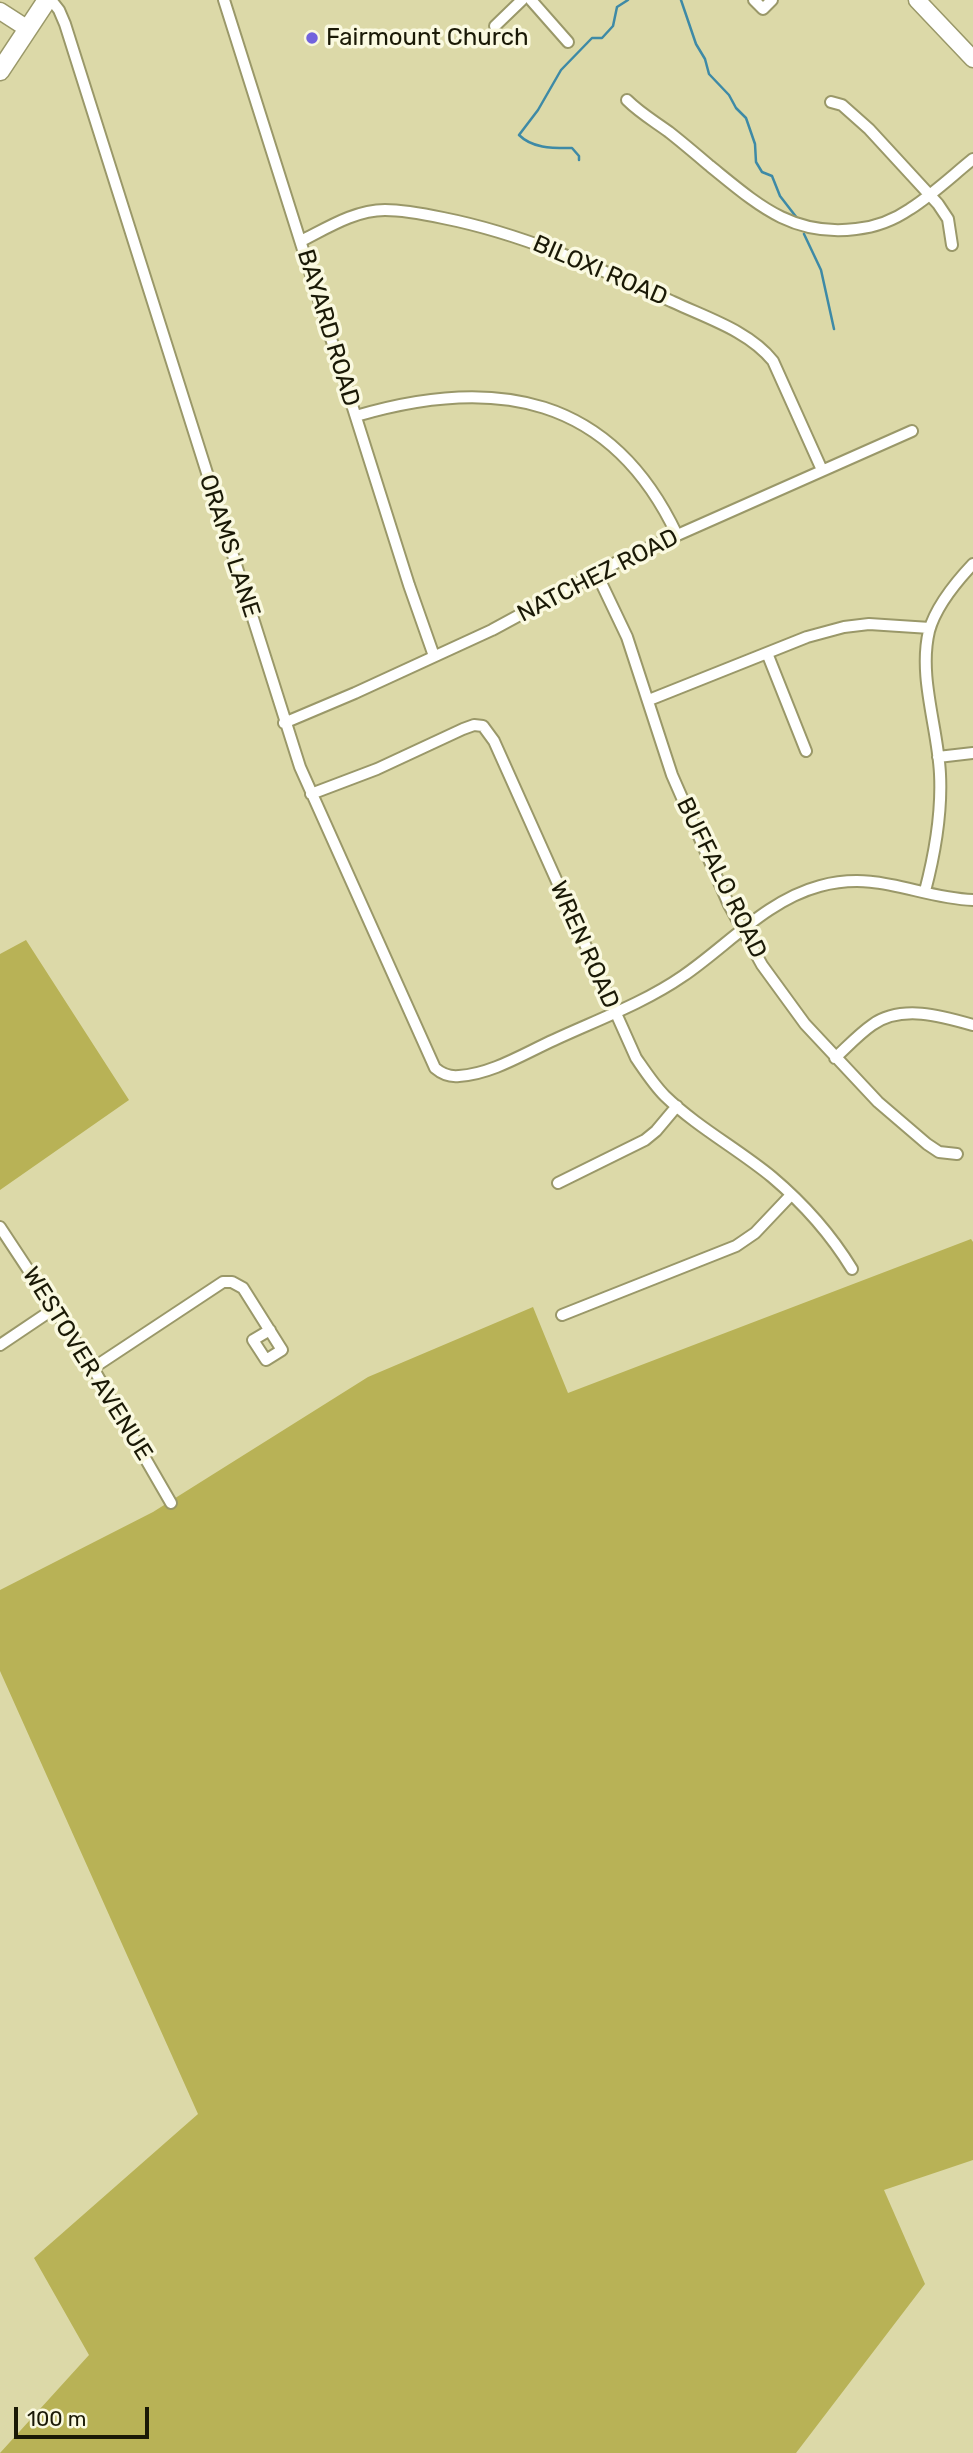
<!DOCTYPE html>
<style>
body{margin:0}
#map{position:relative;width:973px;height:2453px;overflow:hidden;background:#dcd9a8;font-family:Rubik,sans-serif}
canvas{display:block}
.scale{position:absolute;left:14px;top:2407px;width:135px;height:32px;box-sizing:border-box;border:4px solid #1a1906;border-top:0;padding-left:9px;font-size:21px;line-height:24px;white-space:nowrap;color:#1a1906;-webkit-text-stroke:5px #faf9e0;paint-order:stroke}
</style>
<div id="map">
<canvas width="973" height="2453"></canvas>
<div class="scale">100 m</div>
</div>
<script>
const ctx = document.querySelector('canvas').getContext('2d');
ctx.lineJoin = 'round';
function fill(path, color) {
  ctx.fillStyle = color;
  ctx.fill(path, 'evenodd');
}
function stroke(path, color, width, dash) {
  ctx.strokeStyle = color;
  ctx.lineWidth = width;
  ctx.lineCap = dash ? 'butt' : 'round';
  ctx.setLineDash(dash || []);
  ctx.stroke(path);
}
function drawText(font, color, halo, rows, align = 'center') {
  ctx.font = font + ' Rubik,sans-serif';
  ctx.lineWidth = 7;
  ctx.setLineDash([]);
  ctx.textBaseline = 'middle';
  ctx.strokeStyle = halo;
  ctx.fillStyle = color;
  for (const [text, x, y, turn = 0] of rows) {
    ctx.save();
    ctx.translate(x, y);
    ctx.rotate((+turn || 0) * Math.PI / 180);
    ctx.textAlign = isNaN(turn) ? turn : align;
    if (halo) ctx.strokeText(text, 0, 0);
    ctx.fillText(text, 0, 0);
    ctx.restore();
  }
}
const green = new Path2D(`
 M26,940L129,1100L0,1190V954Z
 M971,1239L973,1242V2160L884,2190L925,2284L796,2453H0L89,2355L34,2258L198,2114L0,1671V1590L153,1512L368,1377L533,1307L568,1393Z`);
const stream = new Path2D(`
 M681,0L696,44L705,59L709,74L729,95L736,108L746,118L755,144L756,162L762,172L772,176L780,196L797,218
 M579,160V156L572,148C554,148 533,149 519,135L538,110L561,70L592,38H602L613,26L617,7L628,0
 M804,234L821,270L834,329`);
const street = new Path2D(`
 M51,0L59,10L65,24L300,767L435,1068C442,1074 450,1077 459,1076C492,1074 525,1053 554,1040C597,1020 644,1003 683,976C727,946 767,900 820,886C879,870 918,898 973,900
 M224,0L409,585L434,656
 M531,0L568,42
 M754,0L763,9L772,0
 M495,26L522,0
 M627,100C640,113 654,121 669,132C683,143 697,155 710,166C757,204 792,237 856,229C876,227 894,220 910,209C932,195 952,176 973,159
 M831,102L842,105L869,129L938,204L948,219L952,245
 M301,241C327,228 355,210 385,210C404,210 424,214 443,218C524,234 598,268 673,302C707,318 749,331 773,361L822,470
 M356,416C495,375 611,395 677,535
 M596,572L627,637L672,775L729,905L762,965L805,1024L878,1102L927,1144L939,1152L957,1154
 M767,653L806,751
 M649,700L807,637L844,627L869,624L930,628
 M284,723L355,693L492,630L621,560L912,431
 M938,757L973,753
 M311,794L377,769L463,729L474,725L483,726L494,741L636,1058C645,1071 654,1085 665,1096C697,1127 738,1149 772,1177C804,1204 830,1233 852,1269
 M925,891C935,853 942,814 940,774C938,728 918,677 929,631C936,606 956,582 973,564
 M835,1058C847,1047 859,1034 872,1025C901,1004 942,1016 973,1025
 M558,1183L645,1140L656,1131L677,1106
 M0,1227L93,1368L171,1503
 M562,1315L736,1246L755,1233L791,1195
 M0,1345L55,1308
 M93,1368L223,1282H232L243,1288L282,1350L266,1360L253,1340L270,1330`);
const secondary = new Path2D(`
 M917,0L973,59
 M0,11L28,29`);
const primary = new Path2D(`
 M0,71L47,0`);
const markers = [
 [312,38,7,"#7263dd"]
];
const poiNames = [
 ["Fairmount Church",326,38]
];
const streetNames = [
 ["BILOXI ROAD",600,271,23],
 ["BAYARD ROAD",328,328,73],
 ["ORAMS LANE",229,546,72],
 ["NATCHEZ ROAD",598,576,-27],
 ["BUFFALO ROAD",721,878,64],
 ["WREN ROAD",584,945,66],
 ["WESTOVER AVENUE",87,1364,58]
];
fill(green, '#b8b256');
stroke(stream, '#3e8aa6', 2.5);
stroke(street, '#9a9869', 14);
stroke(secondary, '#9a9869', 19);
stroke(primary, '#9a9869', 21);
stroke(street, '#fff', 10);
stroke(secondary, '#fff', 16);
stroke(primary, '#fff', 18);
for (const [x, y, r, color] of markers) {
  const dot = new Path2D();
  dot.arc(x, y, r, 0, 2 * Math.PI);
  ctx.fillStyle = color;
  ctx.fill(dot);
  stroke(dot, '#faf9e0', 2.5);
}
drawText('24px', '#1a1906', '#faf9e0', poiNames, 'left');
drawText('24px', '#1a1906', '#faf9e0', streetNames);
</script>
